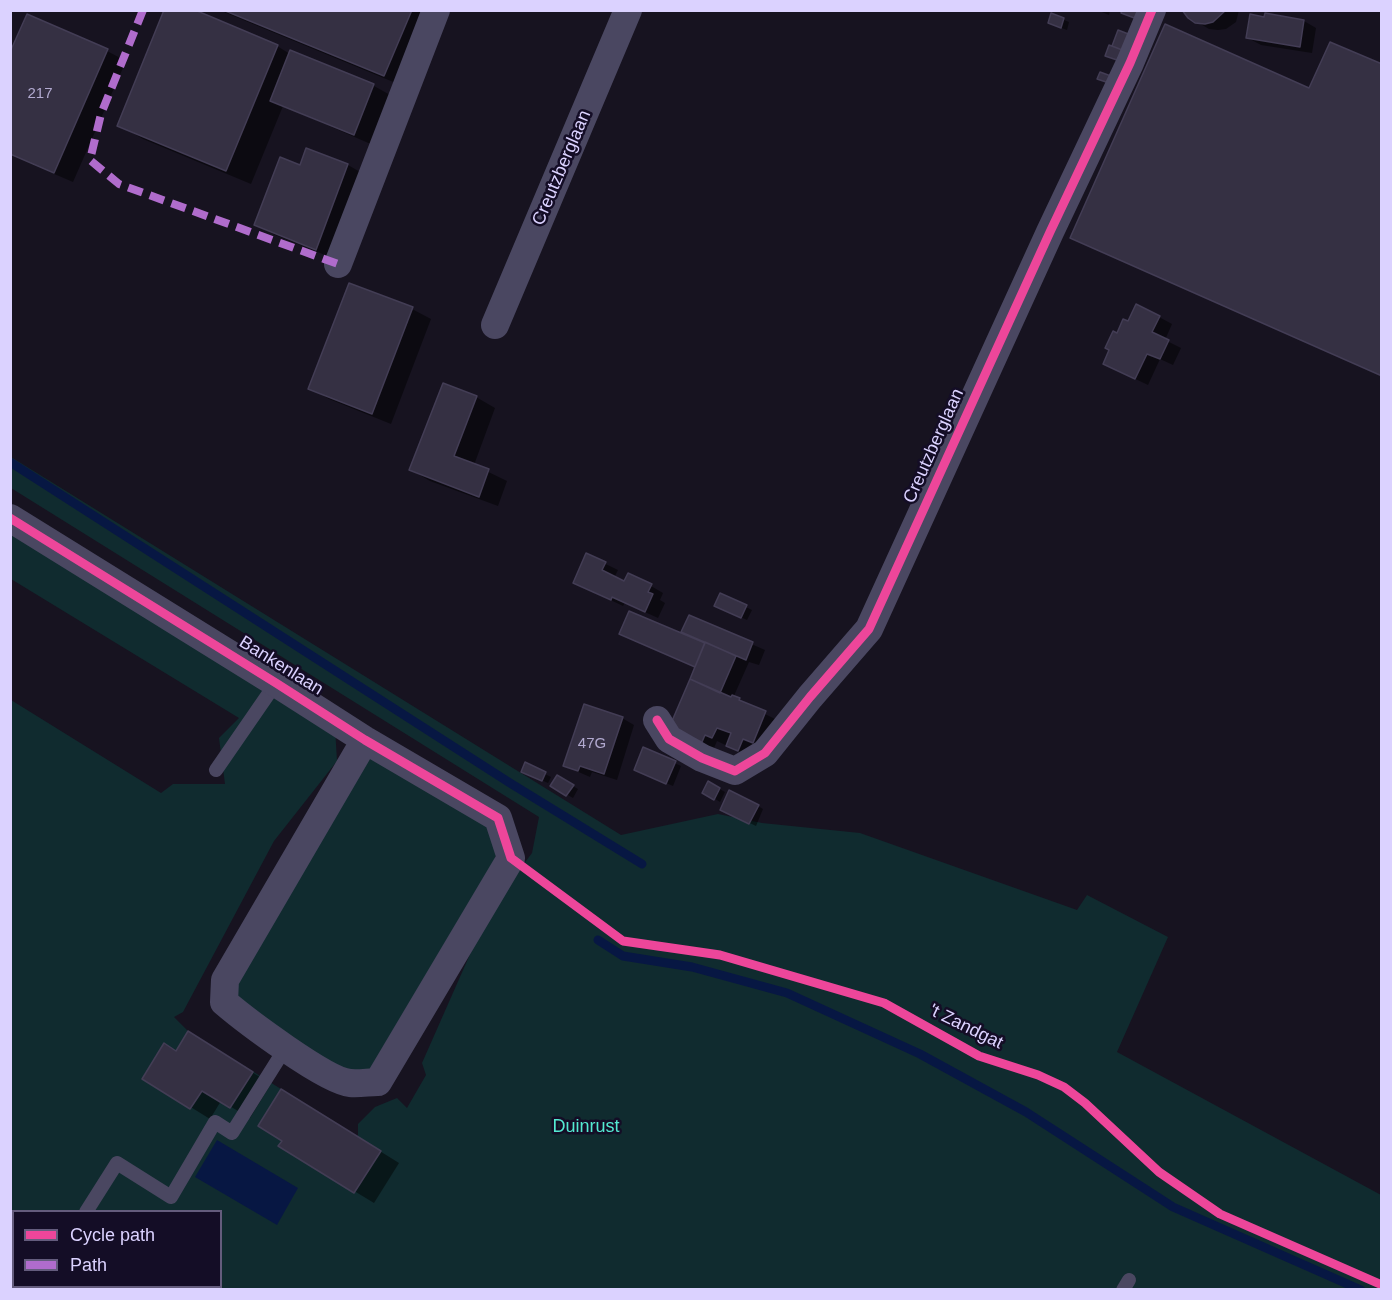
<!DOCTYPE html>
<style>
body{margin:0}
#map{position:relative;width:1392px;height:1300px;overflow:hidden;background:#171320;font-family:Helvetica,sans-serif}
canvas{display:block}
.frame{position:absolute;inset:0;border:12px solid #dbd2ff;pointer-events:none}
.legend{position:absolute;left:12px;top:1210px;width:210px;height:78px;box-sizing:border-box;background:#140d26;border:2px solid #645c7d;margin:0;padding:8px 10px;list-style:none;font-size:18px;color:#dbd2ff}
.legend li{display:flex;align-items:center;gap:12px;height:30px}
.legend b{width:30px;border:2px solid #645c7d}
</style>
<div id="map">
<canvas width="1392" height="1300"></canvas>
<div class="frame"></div>
<ul class="legend">
<li><b style="height:8px;background:#ed469a"></b>Cycle path</li>
<li><b style="height:8px;background:#b06ccc"></b>Path</li>
</ul>
</div>
<script>
const ctx = document.querySelector('canvas').getContext('2d');
ctx.lineJoin = 'round';
function fill(path, color) {
  ctx.fillStyle = color;
  ctx.fill(path, 'evenodd');
}
function stroke(path, color, width, dash) {
  ctx.strokeStyle = color;
  ctx.lineWidth = width;
  ctx.lineCap = dash ? 'butt' : 'round';
  ctx.setLineDash(dash || []);
  ctx.stroke(path);
}
function drawText(font, color, halo, rows, align = 'center') {
  ctx.font = font + ' Helvetica,sans-serif';
  ctx.lineWidth = 5;
  ctx.setLineDash([]);
  ctx.textBaseline = 'middle';
  ctx.strokeStyle = halo;
  ctx.fillStyle = color;
  for (const [text, x, y, turn = 0] of rows) {
    ctx.save();
    ctx.translate(x, y);
    ctx.rotate((+turn || 0) * Math.PI / 180);
    ctx.textAlign = isNaN(turn) ? turn : align;
    if (halo) ctx.strokeText(text, 0, 0);
    ctx.fillText(text, 0, 0);
    ctx.restore();
  }
}
const green = new Path2D(`
 M11,457L621,835L718,814L762,823L860,833L1077,910L1087,895L1168,937L1117,1052L1381,1195V1289H11V700L161,793L173,784H225L219,738L239,718L11,579L10,531L335,727L337,761L274,841L183,1012L174,1017L188,1031L358,1137V1124L375,1107L397,1098L407,1108L426,1075L422,1063L490,909L532,853L539,817L11,488ZM14,1212H220V1286H14Z
 M372,754L502,833L492,870L381,1066L364,1075L343,1070L240,1005L237,993L238,981Z`);
const water = new Path2D(`
 M217,1140L298,1188L277,1225L195,1177Z`);
const shadow = new Path2D(`
 M219,10H434L403,86Z
 M1097,10H1110L1109,15Z
 M1184,10H1239L1236,22L1226,29L1218,30L1209,29L1189,17Z
 M1052,15L1069,22L1067,30L1056,26Z
 M1266,15L1304,21L1316,28L1312,53L1261,45L1248,38L1265,18Z
 M277,46L290,54L291,52L374,86L392,96L373,145L283,106L251,184L143,139L119,125Z
 M107,51L126,61L73,182L10,155V56Z
 M307,150L348,165L367,176L335,259L275,235L256,225L300,167Z
 M412,309L431,319L391,424L329,399L310,388Z
 M1159,317L1172,324L1165,340L1181,348L1173,365L1160,359L1148,385L1104,364L1118,335L1129,323Z
 M476,397L495,408L474,465L507,481L498,506L430,481L411,470Z
 M587,555L618,570L614,578L625,582L651,586L663,593L660,600L665,603L658,618L625,603L623,606L575,583Z
 M721,595L752,610L747,620L721,608Z
 M690,617L765,650L759,665L749,662L733,698L777,720L765,748L740,752L717,741L714,748L683,735L697,667L621,634L682,635Z
 M622,718L634,725L617,780L592,772L590,777L565,766Z
 M644,749L681,766L673,786L641,772Z
 M525,764L551,777L548,783L528,774Z
 M557,777L578,789L573,798L552,786Z
 M709,783L725,792L720,802L704,792Z
 M758,806L763,809L756,826L727,812Z
 M207,1044L271,1084L250,1118L221,1101L210,1119L144,1078L177,1053Z
 M301,1102L399,1163L374,1203L280,1146Z`);
const stream = new Path2D(`
 M10,462L510,783L642,864
 M598,940L623,956L692,967L787,993L920,1054L1026,1112L1173,1207L1361,1290`);
const building = new Path2D(`
 M164,10H195L278,45L226,171L117,126Z
 M223,10H412L384,76Z
 M1122,10H1140L1137,19L1121,13Z
 M1182,10H1226L1213,22L1205,24L1195,23L1188,18Z
 M1051,13L1064,18L1061,28L1048,23Z
 M1265,13L1304,20L1300,47L1246,38L1250,14L1264,17Z
 M27,14L108,49L54,173L10,154V52Z
 M1165,24L1309,88L1330,42L1382,64V376L1070,238Z
 M1118,30L1131,35L1125,51L1112,46Z
 M1109,45L1125,51L1120,61L1105,56Z
 M290,50L374,84L354,135L270,101Z
 M1100,72L1111,76L1109,83L1097,79Z
 M306,148L348,164L316,250L254,225L280,157L300,165Z
 M349,283L413,307L372,414L308,389Z
 M1136,304L1160,316L1152,332L1169,340L1160,359L1147,354L1135,379L1103,364L1109,350L1105,348L1113,331L1117,333L1123,319L1128,321Z
 M443,383L477,396L454,456L489,469L479,497L409,470Z
 M586,553L606,562L602,570L624,581L628,573L652,584L648,592L653,594L645,612L612,597L611,600L573,583Z
 M720,593L747,605L741,618L714,606Z
 M629,611L705,643L695,667L619,634Z
 M689,615L753,642L746,660L681,632Z
 M705,642L736,656L720,693L690,679Z
 M690,679L731,697L732,695L740,698L739,700L766,711L753,743L743,739L738,751L726,746L731,733L717,728L712,738L705,735L702,742L669,728Z
 M584,704L623,717L604,774L580,766L578,771L563,766Z
 M643,747L676,761L666,784L634,770Z
 M525,762L546,772L542,781L521,772Z
 M557,775L574,785L566,796L550,786Z
 M708,781L720,788L714,800L702,793Z
 M729,790L759,805L749,824L720,810Z
 M188,1031L253,1072L230,1108L202,1091L190,1109L142,1079L164,1043L176,1051Z
 M281,1089L381,1151L354,1193L278,1146L282,1141L258,1126Z`);
const service = new Path2D(`
 M216,770L276,683
 M86,1212L117,1163L171,1197L215,1122L232,1133L286,1047
 M185,1286L190,1290
 M35,1290L37,1286
 M1123,1290L1129,1280`);
const minor = new Path2D(`
 M338,264L436,10
 M495,325L628,10
 M10,518L276,683L365,740L498,818L511,858L378,1082C369,1082 359,1084 350,1083C326,1081 245,1020 224,1002L225,980L365,740
 M657,720L669,739L702,758L735,771L765,753L810,697L869,629L1050,232L1130,63L1152,10`);
const quiet = new Path2D(`
 M143,10L101,114L90,160L119,184L338,264`);
const cycleway = new Path2D(`
 M10,518L276,683L365,740L498,818L511,858L623,941L720,955L884,1003L979,1056L1038,1075L1064,1087L1085,1103L1159,1172L1220,1214L1382,1285
 M657,720L669,739L702,758L735,771L765,753L810,697L869,629L1050,232L1130,63L1152,10`);
const numberNames = [
 ["217",40,94],
 ["47G",592,744]
];
const streetNames = [
 ["Creutzberglaan",562,168,-67],
 ["Creutzberglaan",934,446,-66],
 ["Bankenlaan",281,666,32],
 ["'t Zandgat",966,1027,26]
];
const parkNames = [
 ["Duinrust",586,1127]
];
fill(green, '#102b2f');
fill(water, '#071743');
fill(shadow, '#0007');
stroke(stream, '#071743', 9);
fill(building, '#353043');
stroke(building, '#433d55', 1.5);
stroke(service, '#4a4761', 14);
stroke(minor, '#4a4761', 28);
stroke(quiet, '#b06ccc', 8, [15, 8]);
stroke(cycleway, '#ed469a', 9);
drawText('15px', '#b2aad0', null, numberNames);
drawText('18px', '#dbd2ff', '#140d26', streetNames);
drawText('18px', '#54ead2', '#140d26', parkNames);
</script>
